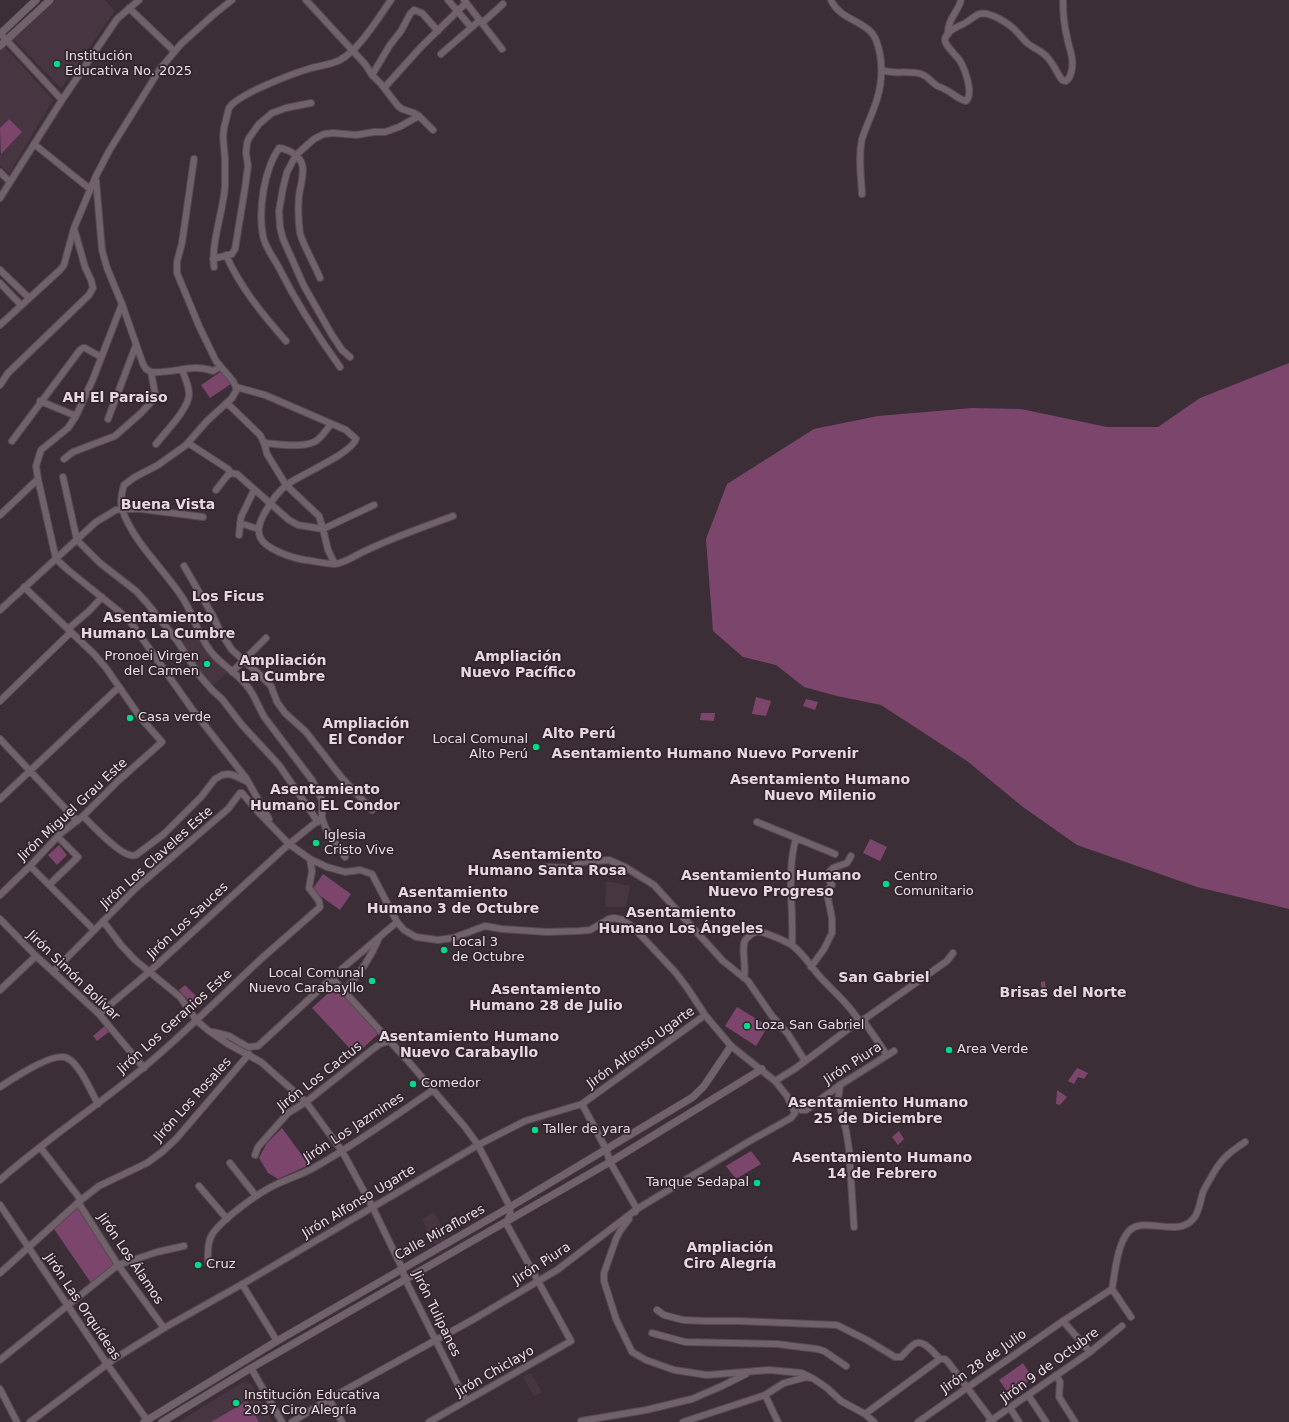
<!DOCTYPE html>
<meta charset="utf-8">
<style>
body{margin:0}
canvas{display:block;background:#3b2e37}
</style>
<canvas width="1289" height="1422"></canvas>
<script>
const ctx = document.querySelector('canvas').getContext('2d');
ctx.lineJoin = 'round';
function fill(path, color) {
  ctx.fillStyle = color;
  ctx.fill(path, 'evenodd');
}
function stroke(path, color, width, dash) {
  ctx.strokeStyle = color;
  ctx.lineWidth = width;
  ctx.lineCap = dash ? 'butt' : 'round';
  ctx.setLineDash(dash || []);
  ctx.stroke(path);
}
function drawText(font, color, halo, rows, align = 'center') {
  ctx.font = font + ' "DejaVu Sans",sans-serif';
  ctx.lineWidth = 3.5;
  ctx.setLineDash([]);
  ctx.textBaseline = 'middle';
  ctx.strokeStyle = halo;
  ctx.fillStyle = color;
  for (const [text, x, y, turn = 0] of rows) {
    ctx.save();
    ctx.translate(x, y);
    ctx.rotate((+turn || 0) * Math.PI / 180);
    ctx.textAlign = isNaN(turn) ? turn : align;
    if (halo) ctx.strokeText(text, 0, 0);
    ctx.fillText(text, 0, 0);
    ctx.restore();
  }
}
const built = new Path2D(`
 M55,0H105L115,11L61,88L13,39Z
 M4,46L53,100L9,174L0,165V50Z
 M197,631L211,655L227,673L211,687L201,674L181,643Z
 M606,881L630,886L626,907H605Z
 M434,1212L447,1238L435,1245L422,1219Z
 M531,1373L542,1392L534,1396L523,1377Z
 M243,1382L251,1384L273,1422H179Z`);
const green = new Path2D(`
 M9,119L22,132L1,154L0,128Z
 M1289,363V909L1197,887L1077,845L1023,807L967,761L881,705L837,696L804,687L776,665L743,657L713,631L706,539L727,484L814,429L878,416L972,408L1021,409L1107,427H1158L1200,398Z
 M222,371L231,384L210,398L201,385Z
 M756,697L771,701L766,716L752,714Z
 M806,699L818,702L815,710L803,706Z
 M701,713H715L714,721L700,720Z
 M870,839L887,847L880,861L863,853Z
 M59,845L67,855L57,865L48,855Z
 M323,874L351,894L340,910L312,890Z
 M1045,981L1047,998H1042L1041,982Z
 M185,985L202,1002L195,1008L179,990Z
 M336,986L379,1033L356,1055L312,1008Z
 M737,1007L768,1026L756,1046L725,1026Z
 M106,1025L110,1031L97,1041L93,1036Z
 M1077,1068L1088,1073L1084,1079L1078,1077L1074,1084L1068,1081Z
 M1057,1090L1067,1097L1060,1105L1056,1104Z
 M282,1128L309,1165L278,1179L268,1173L259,1158L267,1143Z
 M899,1131L904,1139L898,1145L892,1137Z
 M751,1151L761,1164L736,1179L726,1166Z
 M78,1208L115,1264L91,1283L54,1229Z
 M1023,1363L1033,1378L1009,1394L999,1380Z
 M247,1401L259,1422H211Z`);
const minor = new Path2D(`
 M306,0L365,64L372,75L381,84L398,106L402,109L414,113L419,116L433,130
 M448,0L471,27
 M464,0L502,49
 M831,0C840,21 869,21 876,40C883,58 883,80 877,99C873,113 866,126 862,139C858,157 861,176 862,194
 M129,8L174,51
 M482,23L503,4
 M0,33L62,100
 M948,34C947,20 958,12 961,0
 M441,54L480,20
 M882,70C895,75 908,70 921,74C928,76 930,81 936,85C938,87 942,87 944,89C952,92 957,99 966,101C974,94 965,69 960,61C957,56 944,45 945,39C947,31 955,28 961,25C967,23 974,16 979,14C990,11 1010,24 1017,32C1020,35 1023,39 1027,43C1033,48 1042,51 1047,57C1053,63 1057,73 1062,80L1066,81C1072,77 1073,65 1072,58C1071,51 1068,44 1067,37C1064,25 1063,13 1063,0
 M372,75L390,45L401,31L410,14L414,10L422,13L438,31
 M384,88L421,47L466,3
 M34,144L90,189
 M194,159L182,243L177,262V273L199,326L216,361L233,381L236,387V391L232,398L207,421L186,445L158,465L135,477L124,485C122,492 120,502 122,509C133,542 163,568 182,597C193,613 199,638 212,653C222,665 237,673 247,686C255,695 258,707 265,718L312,780L322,800V818L326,829L345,857
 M0,172L10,182
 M96,180L102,250L107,268L122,304L143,364L146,369L151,372
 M0,198L62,100L117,19L139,0
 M226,255C240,287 263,315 286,341
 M213,259L232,254L235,249L245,188L248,166L246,153L247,143L249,138L259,124L272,113L286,108L311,103
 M214,267C211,242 223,213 225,186C225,177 225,168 225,159C224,142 221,136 226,120C227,116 228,111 229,108C238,94 292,74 308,69C318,66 330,65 340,60C360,49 378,18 391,0
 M0,270L29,298
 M320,278C315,265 303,245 300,233C298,220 298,208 299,196C301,180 310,161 291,152C287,150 284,148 279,148C264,170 258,210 263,236C265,247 273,257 278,266C296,302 317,335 340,367
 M0,283L21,305
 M122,304L93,379L76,416L68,428L41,450L36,466L38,479L56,559L68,570L120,612L132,624L192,709L246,778L269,819
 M0,325L60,270L64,265L74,228L95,178L109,151L160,69L181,44L212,16L232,0
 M350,357L342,350L332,335L304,286L283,239L280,227L279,211L283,188L287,172L296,155L314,139L324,134L333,133L356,135L374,132H385L399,127L419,116
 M151,372C173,374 192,363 213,371L220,367
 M0,385L8,373L89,295L93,288L91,280L85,267L74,228
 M236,387L265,395L346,430L356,439C352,453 302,474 288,484C277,492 270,503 264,514C260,522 257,529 260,537C265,549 292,558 305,560C314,561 325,564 335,564C346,563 355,555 365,551C394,537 424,527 453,516
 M40,401L76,416
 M227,403L260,435L264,443L267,454L286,485L319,516L323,529L374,505
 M108,419L136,345
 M12,441L80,350L83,348H85L101,357
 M188,443L228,469L231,473
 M264,443C277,444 302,448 314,442C321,439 326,430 331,424
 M156,444C165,432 189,409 189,394C189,386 185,377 182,370
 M64,459L73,452L115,436L141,413L152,401L155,393L151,372
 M63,477L77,540L100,563L136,591L147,603L178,642L199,675L212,690L222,699L242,725L279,765L318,822
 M216,490L227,476L231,473L237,474L289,520L298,525L323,529L328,550L335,564
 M0,515L38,479
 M240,523L258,529
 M239,535L241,517L254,490
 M184,566L213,616L221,633L232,650L259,674L271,686L277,702L285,713L306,732L342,778L372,810
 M0,610L96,522L116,510L122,509H141L203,517
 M68,629L89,611L102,597
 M232,672L266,638
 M0,701L71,632
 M0,739L77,821
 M0,799L119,687
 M83,816C93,826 118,853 130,855C132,856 134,855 136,855L164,834L201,797L215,779L222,775L228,774L233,775L246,781
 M757,822L835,854
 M30,866L94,930
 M543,867L569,868L582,862L609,860L625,867L654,885L723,961L748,981L772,1016L788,1034L805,1061
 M49,885L78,857L58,837
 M0,895L30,866L60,834L83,816L118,781L162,742L140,717L106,668L94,654L24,587
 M0,919L36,956L99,1014L144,1068
 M103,921L121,945L135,960L180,997L197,1021L209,1031L228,1044L261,1062L306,1102L342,1151L372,1206L402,1268L405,1279L466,1401
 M792,945C794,909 786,874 796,838
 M811,967L824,949L832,933V918L827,894L828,889L832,885L829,880L828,873L833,868L847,863L851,856
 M53,972L136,888L221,815L228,809L240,793H242L259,813L289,844L310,859L327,867L345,872L360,870L372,874L397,922L404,930L416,937L438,940L453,938L485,926L502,929L547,932L579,931L590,930L609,919L614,918L623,920L635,929L676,973L688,989L705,1015L731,1046L775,1081L787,1096L795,1113L791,1118L748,1142L637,1209L557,1270L474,1319L329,1399L292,1422
 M332,978L408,1061L465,1127L478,1145L510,1207V1215L506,1223L571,1341L429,1422
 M744,978C747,967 740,947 746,939C749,936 753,933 756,932C761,930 788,942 793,946C805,955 812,969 823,980C835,993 850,1005 859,1021
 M0,990L36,956
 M344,991C358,976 371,957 379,938
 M99,1014L149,972L289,844L320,819
 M863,1020L887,1055
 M213,1032L229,1036L248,1047L258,1046L344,967L397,922
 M775,1081L796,1068L859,1021L863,1020L947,961L953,953
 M840,1085L838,1100L846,1130L849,1149L854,1227
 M0,1087C12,1079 54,1051 67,1058C80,1064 91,1092 98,1104
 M790,1099L801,1110H806L840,1085L894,1051
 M582,1104L606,1149L610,1162L637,1209L635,1212
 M40,1147L81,1200
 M255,1155L258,1147L288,1113L306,1102L373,1049L380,1044L390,1041
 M230,1163L256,1196
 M0,1180C45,1140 96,1107 143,1068C184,1034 221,996 261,959C280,942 300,925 320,907L319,901L309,888L312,871L310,859
 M199,1186L227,1219
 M78,1202L118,1265L164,1328
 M0,1205L107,1364L147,1420
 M629,1219L620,1231L616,1239L604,1273V1281L616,1319L632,1352L646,1360L674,1370L707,1375L769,1370L802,1373L814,1379L827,1388L841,1401L865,1414L874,1422
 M208,1262C208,1252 207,1242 213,1233C224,1218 258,1193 275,1185C289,1178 304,1174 317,1166C357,1143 395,1116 433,1090
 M0,1273L81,1200L99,1186L147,1163L162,1152L176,1139L249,1054
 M242,1284L277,1341
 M1112,1289L1131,1317
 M657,1310L664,1315L683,1320L705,1321H738L837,1325L867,1340L895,1357H901C905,1353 908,1349 913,1345C922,1337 933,1352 940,1359
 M1063,1321L1090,1352
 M652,1333L685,1342L777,1344L817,1349L824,1351L846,1366
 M0,1360L118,1265L157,1252L184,1246
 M251,1368L282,1422
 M1056,1375L1060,1382L1059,1397L1075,1422
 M0,1389L17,1422
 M765,1395L778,1422
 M1028,1395L1046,1422
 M329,1399L342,1422
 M1010,1408L1019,1422
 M865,1414L940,1359H945L948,1362L993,1422
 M581,1421L646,1410L692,1399L722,1386L746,1374
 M30,1422L114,1359L164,1328L246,1282L478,1145L525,1121L582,1104L705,1015
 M683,1422L765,1395L784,1383L807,1377L811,1378
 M918,1422L1063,1321L1112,1289C1115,1273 1117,1244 1129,1231C1144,1215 1178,1239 1194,1218C1200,1210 1200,1201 1203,1192C1205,1187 1208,1183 1210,1179C1221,1159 1227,1154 1245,1142
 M989,1422L1090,1352L1122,1326`);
const tertiary = new Path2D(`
 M0,34L36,0
 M0,46L50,0
 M144,1422L277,1341L510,1207L693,1097L704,1086L731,1046
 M162,1422L251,1368L610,1162L762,1069`);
const markers = [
 [57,64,4,"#03d98b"],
 [207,664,4,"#03d98b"],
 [130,718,4,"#03d98b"],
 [536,747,4,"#03d98b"],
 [316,843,4,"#03d98b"],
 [886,884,4,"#03d98b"],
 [444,950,4,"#03d98b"],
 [372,981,4,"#03d98b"],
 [747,1026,4,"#03d98b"],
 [949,1050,4,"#03d98b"],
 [413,1084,4,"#03d98b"],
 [535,1130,4,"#03d98b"],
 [757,1183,4,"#03d98b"],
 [198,1265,4,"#03d98b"],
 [236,1403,4,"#03d98b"]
];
const poiNames = [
 ["Institución",65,57],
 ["Educativa No. 2025",65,72],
 ["Pronoei Virgen",199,657,"right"],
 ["del Carmen",199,672,"right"],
 ["Casa verde",138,718],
 ["Local Comunal",528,740,"right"],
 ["Alto Perú",528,755,"right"],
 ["Iglesia",324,836],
 ["Cristo Vive",324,851],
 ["Centro",894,877],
 ["Comunitario",894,892],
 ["Local 3",452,943],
 ["de Octubre",452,958],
 ["Local Comunal",364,974,"right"],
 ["Nuevo Carabayllo",364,989,"right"],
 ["Loza San Gabriel",755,1026],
 ["Area Verde",957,1050],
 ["Comedor",421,1084],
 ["Taller de yara",543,1130],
 ["Tanque Sedapal",749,1183,"right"],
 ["Cruz",206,1265],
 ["Institución Educativa",244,1396],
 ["2037 Ciro Alegría",244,1411]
];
const streetNames = [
 ["Jirón Miguel Grau Este",73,810,-43],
 ["Jirón Los Claveles Este",157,858,-42],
 ["Jirón Los Sauces",188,921,-43],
 ["Jirón Simón Bolívar",73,976,44],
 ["Jirón Los Geranios Este",175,1022,-42],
 ["Jirón Alfonso Ugarte",641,1048,-36],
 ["Jirón Piura",853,1064,-33],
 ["Jirón Los Cactus",320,1077,-38],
 ["Jirón Los Rosales",193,1100,-48],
 ["Jirón Los Jazmines",354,1128,-33],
 ["Jirón Alfonso Ugarte",359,1202,-31],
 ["Calle Miraflores",440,1233,-29],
 ["Jirón Los Álamos",130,1259,56],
 ["Jirón Piura",542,1264,-33],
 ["Jirón Las Orquídeas",82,1307,56],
 ["Jirón Tulipanes",436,1314,64],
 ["Jirón 28 de Julio",984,1362,-35],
 ["Jirón 9 de Octubre",1050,1366,-36],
 ["Jirón Chiclayo",495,1372,-30]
];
const neighbourhoodNames = [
 ["AH El Paraiso",115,398],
 ["Buena Vista",168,505],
 ["Los Ficus",228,597],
 ["Asentamiento",158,618],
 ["Humano La Cumbre",158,634],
 ["Ampliación",518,657],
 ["Nuevo Pacífico",518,673],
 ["Ampliación",283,661],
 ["La Cumbre",283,677],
 ["Ampliación",366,724],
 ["El Condor",366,740],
 ["Alto Perú",579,734],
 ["Asentamiento Humano Nuevo Porvenir",705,754],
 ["Asentamiento Humano",820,780],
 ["Nuevo Milenio",820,796],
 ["Asentamiento",325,790],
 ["Humano EL Condor",325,806],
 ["Asentamiento",547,855],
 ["Humano Santa Rosa",547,871],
 ["Asentamiento Humano",771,876],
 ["Nuevo Progreso",771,892],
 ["Asentamiento",453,893],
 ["Humano 3 de Octubre",453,909],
 ["Asentamiento",681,913],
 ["Humano Los Ángeles",681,929],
 ["San Gabriel",884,978],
 ["Asentamiento",546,990],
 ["Humano 28 de Julio",546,1006],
 ["Brisas del Norte",1063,993],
 ["Asentamiento Humano",469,1037],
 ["Nuevo Carabayllo",469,1053],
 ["Asentamiento Humano",878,1103],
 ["25 de Diciembre",878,1119],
 ["Asentamiento Humano",882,1158],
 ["14 de Febrero",882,1174],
 ["Ampliación",730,1248],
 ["Ciro Alegría",730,1264]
];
fill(built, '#483542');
fill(green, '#7c456c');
stroke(minor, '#554a52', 8);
stroke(tertiary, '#554a52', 8);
stroke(minor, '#70616b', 6);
stroke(tertiary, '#70616b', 7);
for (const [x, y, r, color] of markers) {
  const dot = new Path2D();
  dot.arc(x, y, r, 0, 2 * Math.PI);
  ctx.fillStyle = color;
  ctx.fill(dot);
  stroke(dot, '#31242c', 1.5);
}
drawText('13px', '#e8dfe5', '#31242c', poiNames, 'left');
drawText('13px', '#e8dfe5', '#31242c', streetNames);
drawText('bold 14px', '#e8d7e2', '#31242c', neighbourhoodNames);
</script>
